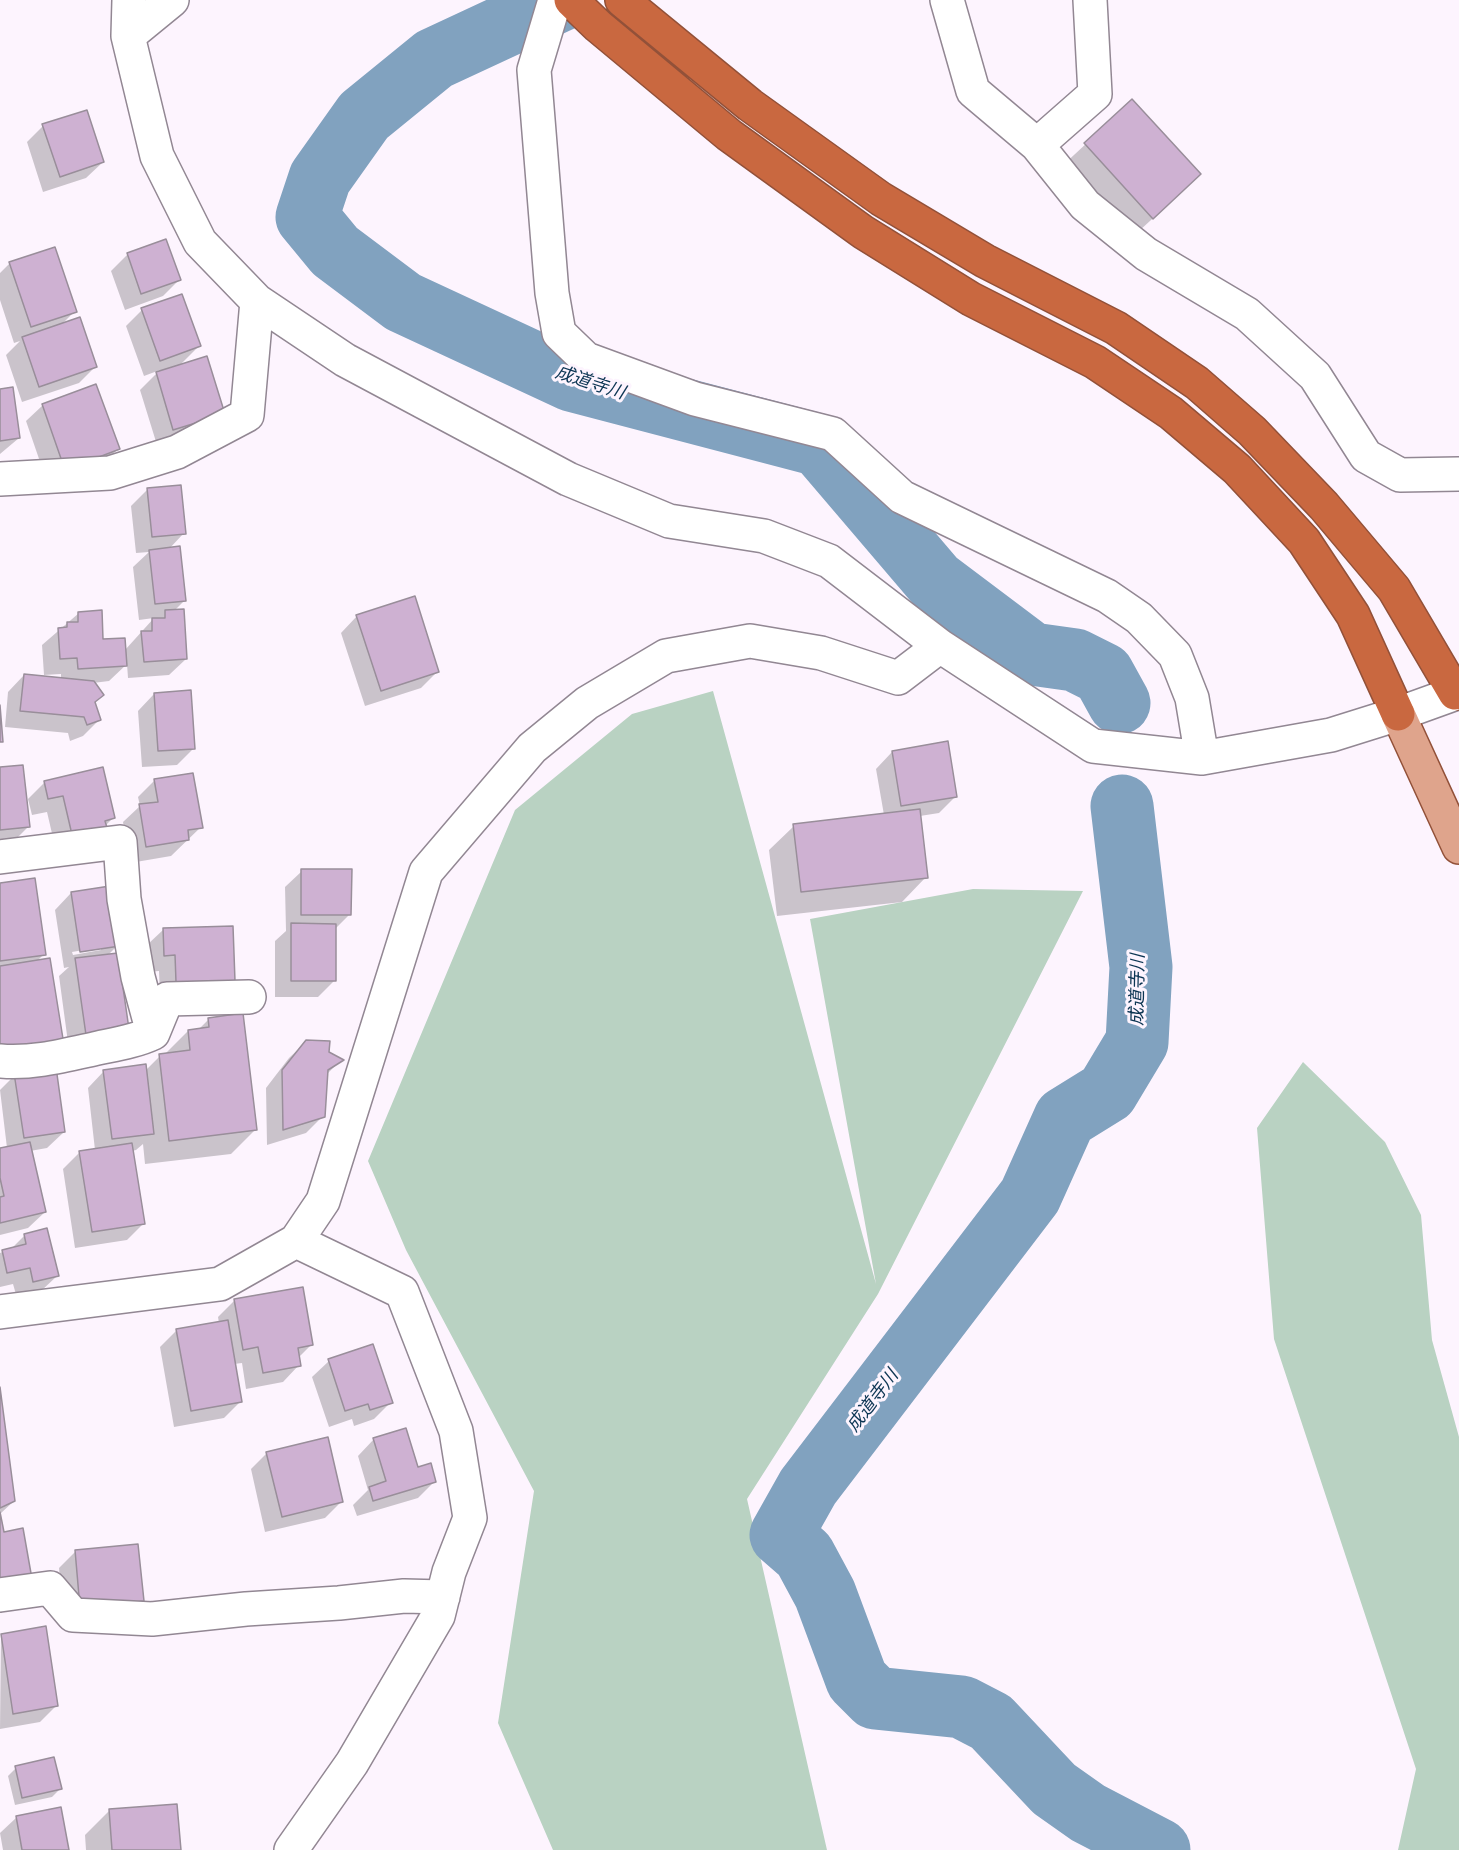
<!DOCTYPE html>
<meta charset="utf-8">
<style>
body{margin:0}
canvas{display:block;background:#fdf4fe}
</style>
<canvas width="1459" height="1850"></canvas>
<script>
const ctx = document.querySelector('canvas').getContext('2d');
ctx.lineJoin = 'round';
function fill(path, color) {
  ctx.fillStyle = color;
  ctx.fill(path, 'evenodd');
}
function stroke(path, color, width, dash) {
  ctx.strokeStyle = color;
  ctx.lineWidth = width;
  ctx.lineCap = dash ? 'butt' : 'round';
  ctx.setLineDash(dash || []);
  ctx.stroke(path);
}
function drawText(font, color, halo, rows, align = 'center') {
  ctx.font = font + ' Helvetica,"Noto Sans JP",sans-serif';
  ctx.lineWidth = 6;
  ctx.setLineDash([]);
  ctx.textBaseline = 'middle';
  ctx.strokeStyle = halo;
  ctx.fillStyle = color;
  for (const [text, x, y, turn = 0] of rows) {
    ctx.save();
    ctx.translate(x, y);
    ctx.rotate((+turn || 0) * Math.PI / 180);
    ctx.textAlign = isNaN(turn) ? turn : align;
    if (halo) ctx.strokeText(text, 0, 0);
    ctx.fillText(text, 0, 0);
    ctx.restore();
  }
}
const green = new Path2D(`
 M713,691L876,1284L810,919L973,889L1083,891L878,1294L747,1499L827,1850H553L498,1723L534,1491L406,1250L368,1161L515,810L632,714Z
 M1303,1062L1385,1142L1421,1215L1432,1340L1459,1437V1850H1398L1416,1769L1274,1339L1257,1128Z`);
const shadow = new Path2D(`
 M1132,101L1174,199L1127,242L1060,168Z
 M43,126L103,162L86,178L43,192L27,142Z
 M128,254L179,280L163,296L125,310L111,271Z
 M10,263L75,311L61,325L96,366L79,383L22,402L6,355L20,341L14,343L0,300V273Z
 M142,310L199,346L178,367L223,414L157,445L140,390L160,370L144,376L126,326Z
 M0,390L19,438L0,454Z
 M43,405L118,449L102,465L48,485L26,421Z
 M147,490L184,533L169,549L185,600L174,611L186,659L169,675L128,678L127,664L109,681L93,683L102,695L94,703L99,720L83,736L70,741L68,733L5,727L8,692L24,675L61,679V674L44,675L42,645L79,613L102,641L125,650L154,618L139,620L133,567L149,552L136,553L131,506Z
 M357,616L438,671L421,688L365,706L341,633Z
 M154,694L194,748L177,765L142,767L138,711Z
 M892,752L956,796L939,813L920,816L926,877L902,902L777,916L769,850L794,826L884,815L876,769Z
 M0,769L28,827L12,843L0,844Z
 M154,781L201,827L171,856L130,863L123,822L140,806L138,797Z
 M45,782L113,818L105,826L57,855L47,812L32,815L28,799Z
 M302,871L350,914L335,929V980L318,997H275V941L286,931L285,887Z
 M0,885L44,954L37,961L36,1072L64,1132L47,1148L30,1151L45,1212L28,1228L0,1235V1149L7,1148L0,1090L17,1073L0,1076Z
 M71,893L118,945L107,956L127,1028L69,1050L59,976L69,967L64,968L55,910ZM101,947V950L73,955L72,952Z
 M164,929L233,980L160,998L159,971L148,972L147,945Z
 M209,1019L256,1129L231,1154L145,1164L143,1144L136,1150L132,1151L144,1223L127,1240L75,1248L63,1169L79,1153L95,1150L88,1088L104,1071L146,1070L160,1056L164,1055L188,1031L198,1030Z
 M306,1042L341,1060L326,1075L323,1116L306,1133L267,1145L266,1088L289,1058Z
 M25,1235L57,1276L40,1292L17,1298L13,1284L0,1287V1253L11,1249Z
 M234,1301L312,1344L298,1358L299,1365L283,1382L246,1389L242,1363L234,1364L240,1402L224,1418L174,1427L160,1347L177,1330L219,1323L218,1317Z
 M329,1361L391,1402L374,1419L354,1426L352,1419L329,1427L312,1377Z
 M0,1398L14,1501L0,1514Z
 M374,1439L435,1481L418,1498L357,1516L353,1505L368,1490L358,1456Z
 M267,1453L341,1502L325,1518L265,1532L251,1469Z
 M75,1552L142,1600L126,1617L64,1623L59,1568Z
 M1,1636L57,1705L40,1722L0,1729Z
 M16,1768L60,1789L52,1797L15,1805L8,1776Z
 M109,1811L180,1850H86L85,1835Z
 M17,1817L68,1850H3L0,1833Z`);
const river = new Path2D(`
 M561,0L434,59L364,116L320,178L307,217L335,251L403,302L571,380L819,445L935,581L1032,654L1075,660L1103,674L1119,703
 M1122,806L1141,967L1137,1042L1107,1092L1065,1118L1030,1196L808,1487L781,1535L804,1555L825,1594L857,1680L875,1698L962,1707L991,1722L1054,1789L1088,1813L1159,1850`);
const building = new Path2D(`
 M1132,99L1201,174L1153,219L1084,143Z
 M87,110L104,162L60,177L42,124Z
 M166,239L181,280L141,294L127,253Z
 M55,247L77,312L31,327L9,262Z
 M182,294L201,346L160,361L141,308Z
 M80,317L97,367L39,387L22,337Z
 M207,356L225,414L173,430L156,372Z
 M96,384L120,449L65,470L42,404Z
 M13,387L20,438L0,441V389Z
 M181,485L186,534L152,537L147,488Z
 M180,546L186,601L155,604L149,550Z
 M415,596L439,672L381,691L356,615Z
 M184,609L187,659L144,662L141,631H152V618H165V610Z
 M102,610L103,639L125,638L127,666L78,669L77,658L60,659L58,628L67,627V622H78V612Z
 M24,674L94,681L104,695L95,702L101,720L87,725L84,717L20,711Z
 M191,690L195,749L158,751L154,693Z
 M0,705L3,742H0Z
 M948,741L957,797L901,806L892,751Z
 M23,765L30,827L0,830V767Z
 M103,767L115,818L105,821L108,831L73,839L63,796L48,799L44,781Z
 M193,773L203,828L188,830L189,840L146,847L139,804L158,802L154,779Z
 M920,809L928,878L801,892L793,824Z
 M301,869H352L351,915H301Z
 M35,878L46,955L0,961V883Z
 M110,886L120,946L80,952L71,892Z
 M291,923L336,924V981H291Z
 M233,926L235,981L176,982L175,955L164,956L163,928Z
 M118,953L129,1029L86,1035L75,958Z
 M50,958L64,1045L0,1056V966Z
 M243,1013L257,1130L169,1141L159,1054L190,1050L188,1030L209,1027L208,1018Z
 M306,1040L330,1041L329,1052L344,1060L328,1070L325,1117L283,1130L282,1070Z
 M146,1064L154,1134L112,1139L103,1070Z
 M56,1067L65,1132L24,1138L14,1073Z
 M30,1142L46,1212L0,1223V1197L4,1196L0,1178V1148Z
 M132,1143L145,1224L92,1232L79,1151Z
 M47,1228L59,1276L33,1282L30,1268L7,1273L2,1250L26,1244L24,1234Z
 M303,1287L313,1345L298,1348L301,1366L263,1373L258,1347L243,1350L234,1299Z
 M228,1320L242,1402L191,1411L176,1329Z
 M373,1344L393,1403L370,1410L368,1404L345,1411L328,1359Z
 M0,1387L15,1501L0,1508Z
 M406,1428L418,1467L431,1463L436,1482L373,1501L369,1487L386,1481L373,1438Z
 M328,1437L343,1502L282,1517L266,1452Z
 M0,1512L4,1532L23,1528L32,1579L0,1584Z
 M138,1544L144,1601L80,1608L75,1550Z
 M46,1626L58,1706L13,1714L1,1634Z
 M54,1757L62,1789L22,1798L15,1766Z
 M177,1804L181,1850H112L109,1809Z
 M61,1807L69,1850H22L16,1816Z`);
const minor = new Path2D(`
 M129,0L128,36L157,156L200,242L257,301L345,360L568,479L669,521L764,536L829,561L940,646L1093,746L1202,758L1331,735L1398,714L1459,692
 M555,0L534,70L552,293L559,333L586,359L695,399L833,434L902,497L1107,596L1139,618L1175,655L1192,698L1202,758
 M947,0L973,91L1037,145L1085,205L1146,254L1247,314L1315,376L1366,456L1400,475L1459,474
 M128,36L172,0
 M1037,145L1095,94L1090,0
 M0,479L110,473L177,452L247,415L257,301
 M0,857L120,842L124,899L138,977L153,1033
 M0,1061C33,1064 66,1055 98,1048C117,1044 136,1041 153,1033L167,999L249,997
 M0,1312L220,1284L296,1241L323,1201L426,872L532,748L587,703L666,656L750,641L821,653L898,678L940,646
 M0,1595L50,1588L73,1615L152,1619L246,1609L339,1603L404,1596L443,1597
 M291,1850L352,1763L438,1616L449,1572L470,1518L456,1431L402,1292L296,1241`);
const major = new Path2D(`
 M1398,714L1459,847`);
const highway = new Path2D(`
 M571,0L598,26L729,135L863,232L971,299L1095,362L1171,413L1237,469L1304,541L1353,615L1398,714
 M622,0L750,105L881,199L985,261L1116,328L1197,383L1252,431L1324,506L1394,589L1455,693`);
const waterNames = [
 ["成道寺川",590,383,18],
 ["成道寺川",1138,990,-89],
 ["成道寺川",873,1401,-53]
];
fill(green, '#b9d2c2');
fill(shadow, '#0003');
stroke(river, '#81a2bf', 63);
fill(building, '#ceb1d2');
stroke(building, '#998e9a', 1.5);
stroke(minor, '#928793', 36);
stroke(major, '#925139', 36);
stroke(highway, '#925139', 36);
stroke(minor, '#fff', 33);
stroke(major, '#dfa48c', 33);
stroke(highway, '#c96840', 33);
drawText('italic 18px', '#0c3553', '#fdf4fe', waterNames);
</script>
